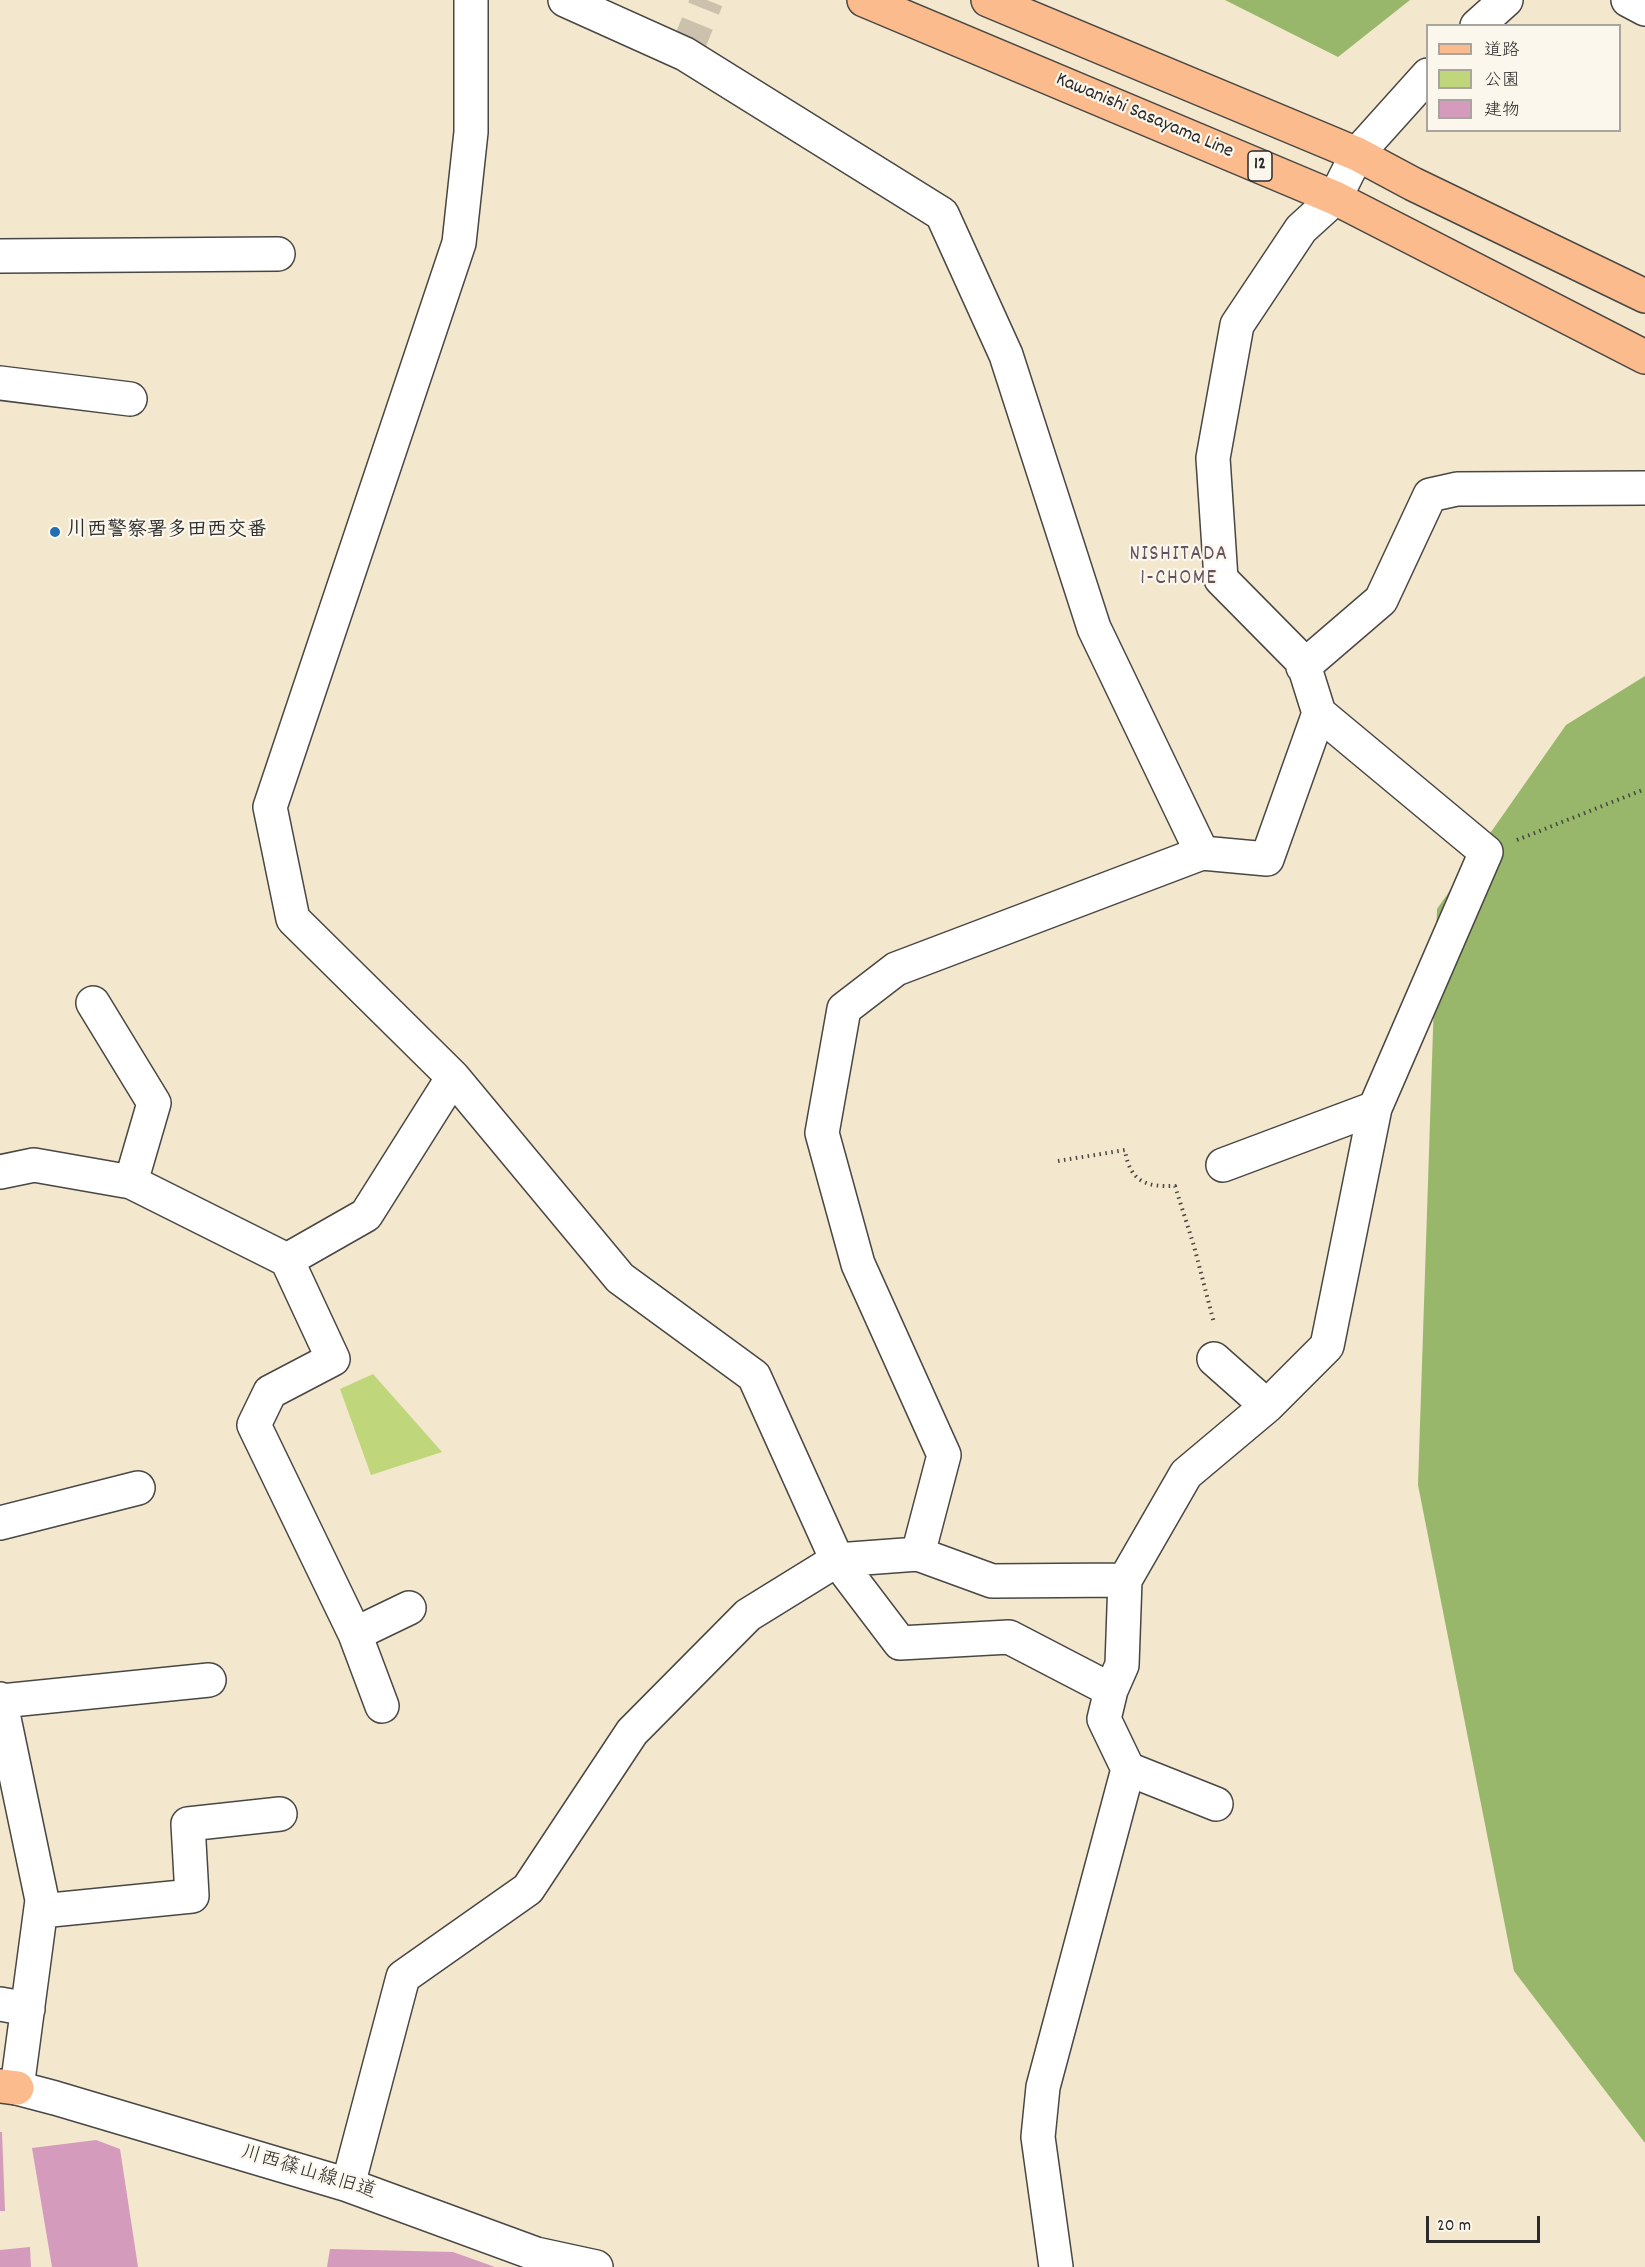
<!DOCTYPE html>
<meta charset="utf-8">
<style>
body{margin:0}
#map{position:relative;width:1645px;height:2267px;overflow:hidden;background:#f3e7ce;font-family:Dekko,"Klee One",sans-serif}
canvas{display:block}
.legend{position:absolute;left:1426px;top:24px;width:195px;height:108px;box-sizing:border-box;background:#fbf7ec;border:2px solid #a8a59f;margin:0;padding:8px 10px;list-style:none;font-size:18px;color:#2b2b2b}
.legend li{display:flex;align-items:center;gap:12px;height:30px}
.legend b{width:30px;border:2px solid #a8a59f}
.scale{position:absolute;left:1426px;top:2216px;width:114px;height:27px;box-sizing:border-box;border:3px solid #2b2b2b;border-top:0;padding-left:8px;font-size:18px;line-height:21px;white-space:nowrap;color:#2b2b2b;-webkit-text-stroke:4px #fbf7ec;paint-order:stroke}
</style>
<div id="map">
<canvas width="1645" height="2267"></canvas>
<ul class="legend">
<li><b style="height:8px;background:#fbbb8d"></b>道路</li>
<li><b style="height:16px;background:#c0d67a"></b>公園</li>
<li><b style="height:16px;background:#d49bbc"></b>建物</li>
</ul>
<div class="scale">20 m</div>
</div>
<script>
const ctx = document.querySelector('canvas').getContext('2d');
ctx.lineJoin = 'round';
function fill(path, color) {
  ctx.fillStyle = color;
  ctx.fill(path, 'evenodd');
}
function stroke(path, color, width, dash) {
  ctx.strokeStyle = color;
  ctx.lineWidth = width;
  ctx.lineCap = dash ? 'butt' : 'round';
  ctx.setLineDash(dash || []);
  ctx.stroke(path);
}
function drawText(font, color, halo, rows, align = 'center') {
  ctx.font = font + ' Dekko,"Klee One",sans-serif';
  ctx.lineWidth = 4.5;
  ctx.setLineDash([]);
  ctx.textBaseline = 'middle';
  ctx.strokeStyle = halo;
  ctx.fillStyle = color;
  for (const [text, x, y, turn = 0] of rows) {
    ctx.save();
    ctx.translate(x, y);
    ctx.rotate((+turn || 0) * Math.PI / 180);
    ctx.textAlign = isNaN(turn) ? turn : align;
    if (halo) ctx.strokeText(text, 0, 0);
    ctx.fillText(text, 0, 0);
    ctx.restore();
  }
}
const green = new Path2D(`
 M373,1374L442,1452L371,1475L340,1389Z`);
const forest = new Path2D(`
 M1225,0H1410L1338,57Z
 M1645,676V2143L1514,1971L1418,1485L1437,909L1566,725Z`);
const building = new Path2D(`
 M0,2132H2L5,2211H0Z
 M96,2140L120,2149L138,2267H52L32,2148Z
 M30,2247L31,2267H0V2250Z
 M330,2249L453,2252L495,2267H327Z`);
const minorTunnel = new Path2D(`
 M685,54L707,0`);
const path = new Path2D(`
 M1517,840L1645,789
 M1058,1161L1125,1150C1130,1182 1146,1187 1175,1186L1194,1246L1214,1323`);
const minor = new Path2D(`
 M565,0L685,54L942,214L1006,355L1094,628L1202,853
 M1628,0L1645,9
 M1477,26L1506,0
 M0,256L278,254
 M0,383L130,399
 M1303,667L1381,600L1430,495L1457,489L1645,488
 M453,1077L620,1278L754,1376L837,1560L900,1643L1009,1637L1111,1690
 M1223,1165L1375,1108
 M0,1172L34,1165L131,1182L154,1103L93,1003
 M131,1182L287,1260L366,1215L453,1077L293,919L270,807L459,243L471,132V0
 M287,1260L333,1359L270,1392L254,1425L355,1634L382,1706
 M1214,1359L1267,1406
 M0,1523L138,1488
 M918,1554L992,1581L1125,1580
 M355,1634L409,1608
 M0,1699L42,1900L17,2088L55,2098L348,2185L536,2254L596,2267
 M1,1701L209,1680
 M1128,1769L1216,1804
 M41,1911L192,1896L188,1824L280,1814
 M0,2004L28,2009
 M348,2185L403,1977L528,1889L632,1732L748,1615L837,1560L918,1554L944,1455L858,1264L822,1133L844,1009L896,969L1202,853L1267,859L1319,713L1303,662L1221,579L1213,458L1237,325L1301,229L1335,198L1357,154L1428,75
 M1056,2267L1038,2137L1043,2087L1128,1769L1104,1719L1111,1690L1122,1665L1125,1580L1186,1474L1267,1406L1327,1346L1375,1108L1486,852L1319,713`);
const major = new Path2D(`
 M864,0L1335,198L1645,357
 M988,0L1357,154L1413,184L1645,296
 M0,2086L17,2088`);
const markers = [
 [55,532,6,"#1f6fb2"]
];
const shields = [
 [1260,166,24]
];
const shieldNames = [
 ["12",1260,166]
];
const streetNames = [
 ["Kawanishi Sasayama Line",1144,117,23],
 ["川西篠山線旧道",308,2174,17]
];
const poiNames = [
 ["川西警察署多田西交番",67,532]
];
const neighbourhoodNames = [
 ["NISHITADA",1179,556],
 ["1-CHOME",1179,580]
];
fill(green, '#c0d67a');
fill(forest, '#98b76a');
fill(building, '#d49bbc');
stroke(minorTunnel, '#cbc1ad', 33, [33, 16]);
stroke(minor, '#494743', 36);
stroke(major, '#494743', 36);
stroke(path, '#494743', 4, [1.5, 4.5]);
stroke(minor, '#fff', 33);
stroke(major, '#fbbb8d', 33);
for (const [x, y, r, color] of markers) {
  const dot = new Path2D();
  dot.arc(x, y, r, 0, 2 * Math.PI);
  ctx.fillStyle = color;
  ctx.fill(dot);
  stroke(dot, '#fbf7ec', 2);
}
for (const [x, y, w] of shields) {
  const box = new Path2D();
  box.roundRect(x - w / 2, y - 15, w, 30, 4.5);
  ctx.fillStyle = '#fbf7ec';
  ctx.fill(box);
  stroke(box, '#2b2b2b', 1.5);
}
drawText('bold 18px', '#2b2b2b', null, shieldNames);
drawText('20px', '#2b2b2b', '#fbf7ec', streetNames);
drawText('bold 20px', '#2b2b2b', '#fbf7ec', poiNames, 'left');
ctx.letterSpacing = '1.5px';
drawText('21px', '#66525e', '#fbf7ec', neighbourhoodNames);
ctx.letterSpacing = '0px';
</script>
